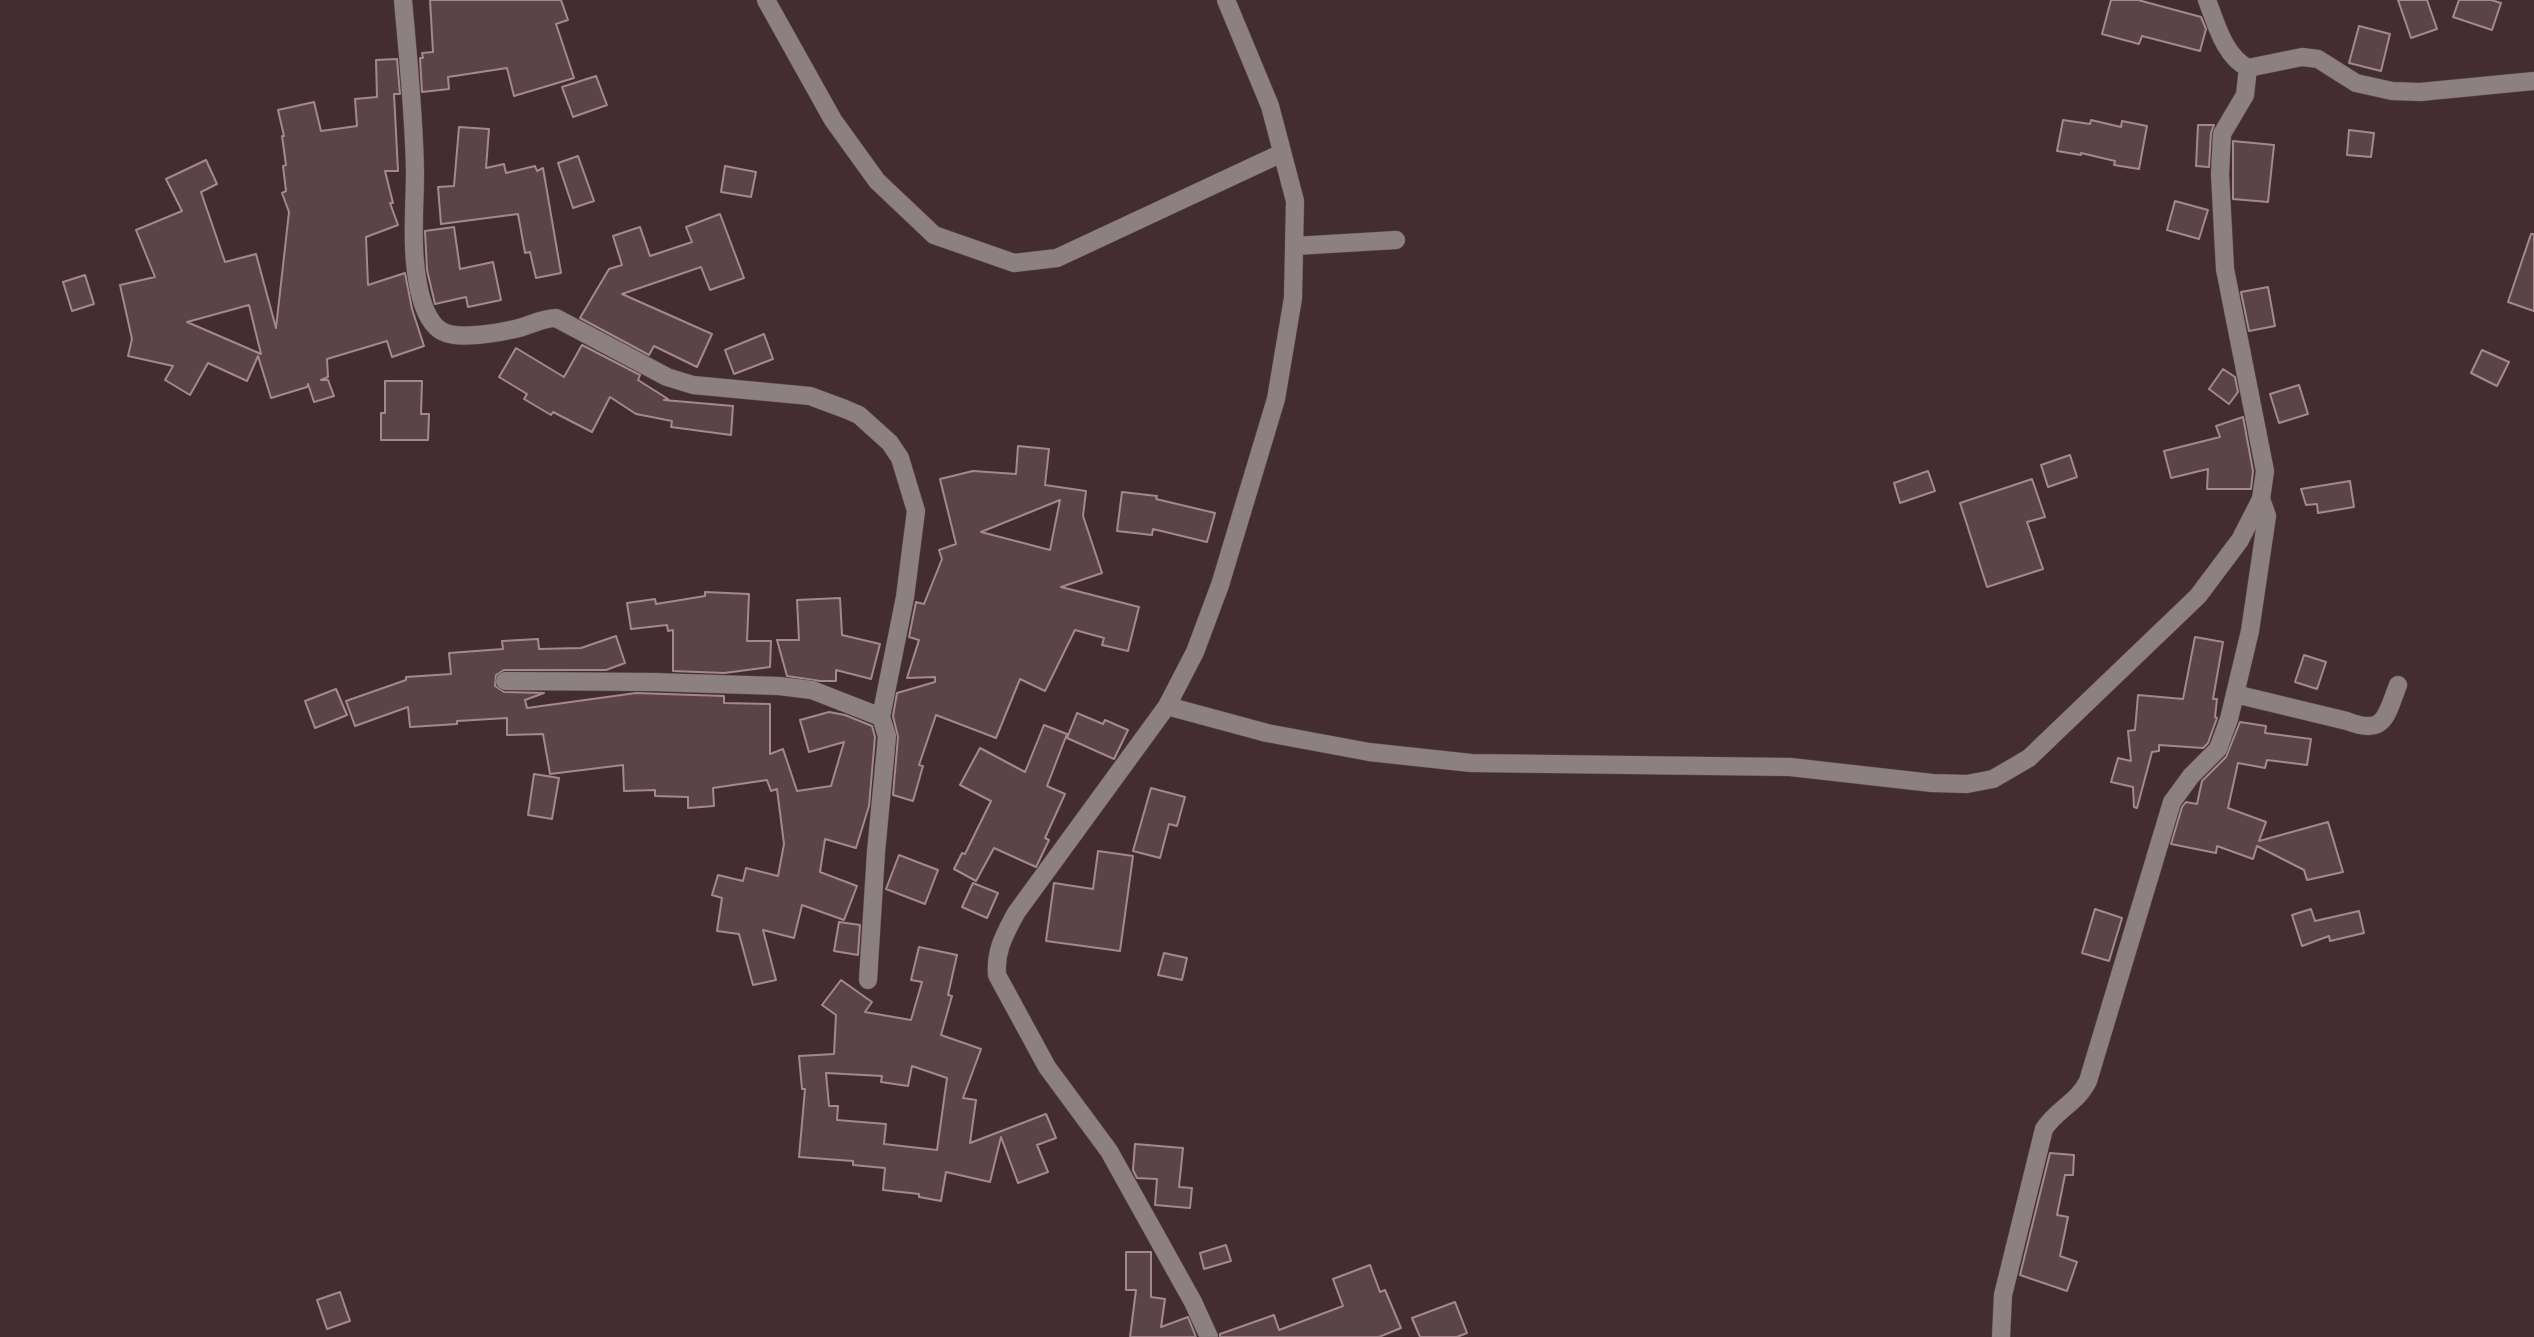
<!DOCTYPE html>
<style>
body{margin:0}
canvas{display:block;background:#432d30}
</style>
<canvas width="2534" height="1337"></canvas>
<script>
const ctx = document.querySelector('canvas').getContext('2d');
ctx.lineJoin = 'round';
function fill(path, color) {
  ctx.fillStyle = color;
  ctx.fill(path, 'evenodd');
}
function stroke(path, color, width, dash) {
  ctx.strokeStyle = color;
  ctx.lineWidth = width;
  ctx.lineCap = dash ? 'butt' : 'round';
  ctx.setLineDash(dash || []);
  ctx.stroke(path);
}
const building = new Path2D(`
 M430,0H561L568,20L556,24L574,78L514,96L507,68L448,77L449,89L422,92L420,58H423L422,53L433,52Z
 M2111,0H2138L2201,17L2206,29L2200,51L2142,36L2139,44L2102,34Z
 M2398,0H2427L2437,29L2411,38Z
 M2459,0H2491L2501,3L2492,30L2453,17Z
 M2359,26L2390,34L2381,71L2349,63Z
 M397,59L400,94H394L398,171H385L393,203H390L398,225L366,237L368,285L405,273L412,309L424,346L392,357L387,341L327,359L328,377L321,380H328L334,396L314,402L308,384L307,387L271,398L258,356L247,381L208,363L190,395L165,380L173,366L128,356L132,339L120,285L155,277L136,230L182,211L166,179L206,160L217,184L201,192L225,262L256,254L276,328L289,212L282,193L286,191L283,166L286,165L282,136H284L278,110L314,102L321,131L357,126L355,99L377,97L376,60ZM249,305L261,354L187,322Z
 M596,76L607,105L573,117L562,87Z
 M2063,120L2090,124L2091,120L2121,127L2122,121L2147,126L2139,169L2114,165L2115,161L2081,153V155L2057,151Z
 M2198,125H2214L2211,133L2209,167L2196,166Z
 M459,127L489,129L486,168L504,164L506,173L535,166L537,171L543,168L561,273L536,278L530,252L525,253L518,214L441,224L438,187L454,186Z
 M2349,130L2374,133L2371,157L2347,155Z
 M2233,141L2274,145L2268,202L2233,199Z
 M578,156L594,201L573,208L558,163Z
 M725,166L756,172L751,197L721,192Z
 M2175,201L2208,210L2199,239L2167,230Z
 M720,214L744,278L710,290L701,267L622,294L712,334L697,367L654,346L649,355L580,318L609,269L622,265L613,236L640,227L650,256L692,242L686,227Z
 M454,227L460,269L493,262L501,300L468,307L466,297L435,304L427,270L425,231Z
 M2531,234H2534V311L2508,302Z
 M85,275L94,304L72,311L63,282Z
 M2268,287L2275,326L2249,331L2241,292Z
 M764,334L773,359L734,374L725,350Z
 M582,345L640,375L638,380L668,399L664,400L733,406L731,435L671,427L672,421L636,414L610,397L592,432L553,412L551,415L524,399L527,394L499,377L516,348L564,377Z
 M2482,350L2509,362L2497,386L2471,373Z
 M2223,369L2235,377L2238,392L2229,404L2209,389Z
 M385,381H422L421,414H429L428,440H381V413H385Z
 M2299,385L2308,414L2279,423L2270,394Z
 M2243,417L2253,471L2251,489H2207L2208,469L2171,478L2164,451L2220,437L2216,426Z
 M1018,446L1049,449L1045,485L1086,491L1083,516L1102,573L1061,587L1139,607L1128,651L1102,645L1104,638L1075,630L1045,691L1020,679L996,738L936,715L919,765L923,766L913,801L893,795L898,737L893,716L897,693L935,682V677L907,678L919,640L909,637L916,602L924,604L942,559L939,550L956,544L940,479L973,471L1016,474ZM1060,500L1050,550L981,532Z
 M2070,455L2077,477L2048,487L2041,465Z
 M1928,471L1935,491L1900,503L1894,483Z
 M2032,479L2045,517L2027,522L2043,569L1987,587L1960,503Z
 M2350,481L2354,507L2318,513L2317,504L2306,505L2301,489Z
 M1122,492L1157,496L1156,499L1215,513L1207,542L1153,529L1152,535L1117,531Z
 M705,592L749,594L747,641H771L770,667L724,673L673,671V630L668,631L667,625L631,629L627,603L655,599L656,604L705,596Z
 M840,598L842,635L880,644L871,679L836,670V681H820L787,676L777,640H799L797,600Z
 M616,636L625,663L606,670H504L496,675L495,686L504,692L544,693L525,700L527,708L636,693L724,696V703L770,704V754L783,749L797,791L831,786L844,742L809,752L800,720L829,712L845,715L872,726L875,737L869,806L856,848L825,839L820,872L857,886L844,920L802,905L794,938L763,930L776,980L753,985L739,934L717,931L722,898L712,895L718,875L743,881L746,868L778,876L784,844L777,789L771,791L767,780L713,788L714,806L688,808V797L655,796V790L624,791L623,765L550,774L543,734L507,735V718L457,721V724L410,727L408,707L355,726L346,701L406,680V677L451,674L449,653L503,649L502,641L538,639L539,649L581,648Z
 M2195,637L2223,642L2213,699H2217L2215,717L2217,718L2208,743L2203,748L2159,745V751L2152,752L2137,808L2134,807L2133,787L2111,782L2118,758L2131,761L2128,731L2135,730L2138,695L2183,699Z
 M2304,655L2326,662L2317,689L2295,682Z
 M336,689L347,715L315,728L305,701Z
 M1077,713L1103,724L1105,720L1128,730L1114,759L1067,738Z
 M2240,722L2266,726L2265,733L2311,739L2307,765L2267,760L2265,768L2238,763L2228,808L2266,822L2259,841L2328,822L2343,872L2307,880L2304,870L2257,846L2253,859L2217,846L2216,853L2171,844L2182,807L2186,802L2197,804L2202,781L2226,757Z
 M1044,725L1067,734L1047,786L1065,794L1045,838L1049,840L1038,863L1036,867L994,848L976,881L954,869L962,853L965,854L991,801L960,785L980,748L1025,772Z
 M534,774L559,778L552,819L528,815Z
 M1151,788L1185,797L1177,826L1169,824L1160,858L1133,851Z
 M1098,851L1133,856L1120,951L1046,941L1054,883L1093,889Z
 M899,855L938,870L925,904L886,889Z
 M973,883L998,893L987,918L962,907Z
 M2095,909L2122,918L2109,961L2082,953Z
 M2311,909L2315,921L2359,911L2364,933L2330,941L2329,936L2302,946L2292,915Z
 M839,922L860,925L858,955L834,951Z
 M919,947L957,955L948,995L952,996L941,1035L981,1049L963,1098L976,1100L970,1143L1046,1114L1056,1138L1037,1145L1048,1172L1018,1183L1001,1137L990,1182L946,1172L941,1201L919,1197V1194L883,1190L885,1168L853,1165V1161L799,1157L805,1089H802L799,1056L834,1054L836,1015L822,1005L841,980L872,1002L865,1012L911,1020L922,982L911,980ZM912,1066L947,1078L937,1150L884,1144L886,1124L837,1120L838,1106H829L826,1073L882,1076L881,1082L908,1086Z
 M1164,953L1187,958L1182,980L1158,975Z
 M1135,1144L1183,1148L1179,1187L1192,1188L1190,1208L1155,1205L1157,1179L1137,1178L1133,1170Z
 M2050,1153L2074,1155L2073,1175H2065L2057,1215L2068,1217L2060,1256L2077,1262L2067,1291L2020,1275Z
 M1226,1245L1231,1261L1204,1269L1200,1253Z
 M1126,1252H1151V1297L1165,1299L1161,1327L1188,1317L1196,1337H1130L1136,1290H1126Z
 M1370,1265L1380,1292L1385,1290L1401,1328L1379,1337H1220V1334L1274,1315L1279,1330L1343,1306L1333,1279Z
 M340,1292L350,1321L327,1329L317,1300Z
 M1455,1302L1467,1333L1457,1337H1420L1412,1318Z`);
const minor = new Path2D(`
 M403,0C408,57 414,114 415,171C415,201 412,233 415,262C417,284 423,325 446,333C462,339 498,333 515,329C529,326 542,318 556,318L667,377L693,385L810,396L845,409L859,415L890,443L900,458L916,511L905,597L881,717L812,690L779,686L653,682L505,681
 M766,0L833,120L877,181L934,235L1014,263L1057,258L1282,153
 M2248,68L2302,57L2318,59L2356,83L2392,91L2420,92L2534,81
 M1295,246L1396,240
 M2235,694L2347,721C2385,736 2386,716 2398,685
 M1167,706L1267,733L1369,752L1471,763L1790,767L1932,783L1967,784L1993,779L2029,758L2198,596L2240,540L2261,499L2265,471L2225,269L2220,174L2222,134L2245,95L2248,68C2224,56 2216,23 2207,0
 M868,980L876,852L887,736L881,717
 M1209,1337L1193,1302L1109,1151L1047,1067L997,975C995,950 1005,934 1016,913L1167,706L1195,652L1220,585L1276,399L1293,298L1295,201L1270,106L1226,0
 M2001,1337L2003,1295L2044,1129C2056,1110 2078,1102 2088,1081L2172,802L2191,776L2218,749L2229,719L2250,631L2267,516L2261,499`);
fill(building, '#5b4447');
stroke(building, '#a4898c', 2);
stroke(minor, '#5f4a4d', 19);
stroke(minor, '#8c8081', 18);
</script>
